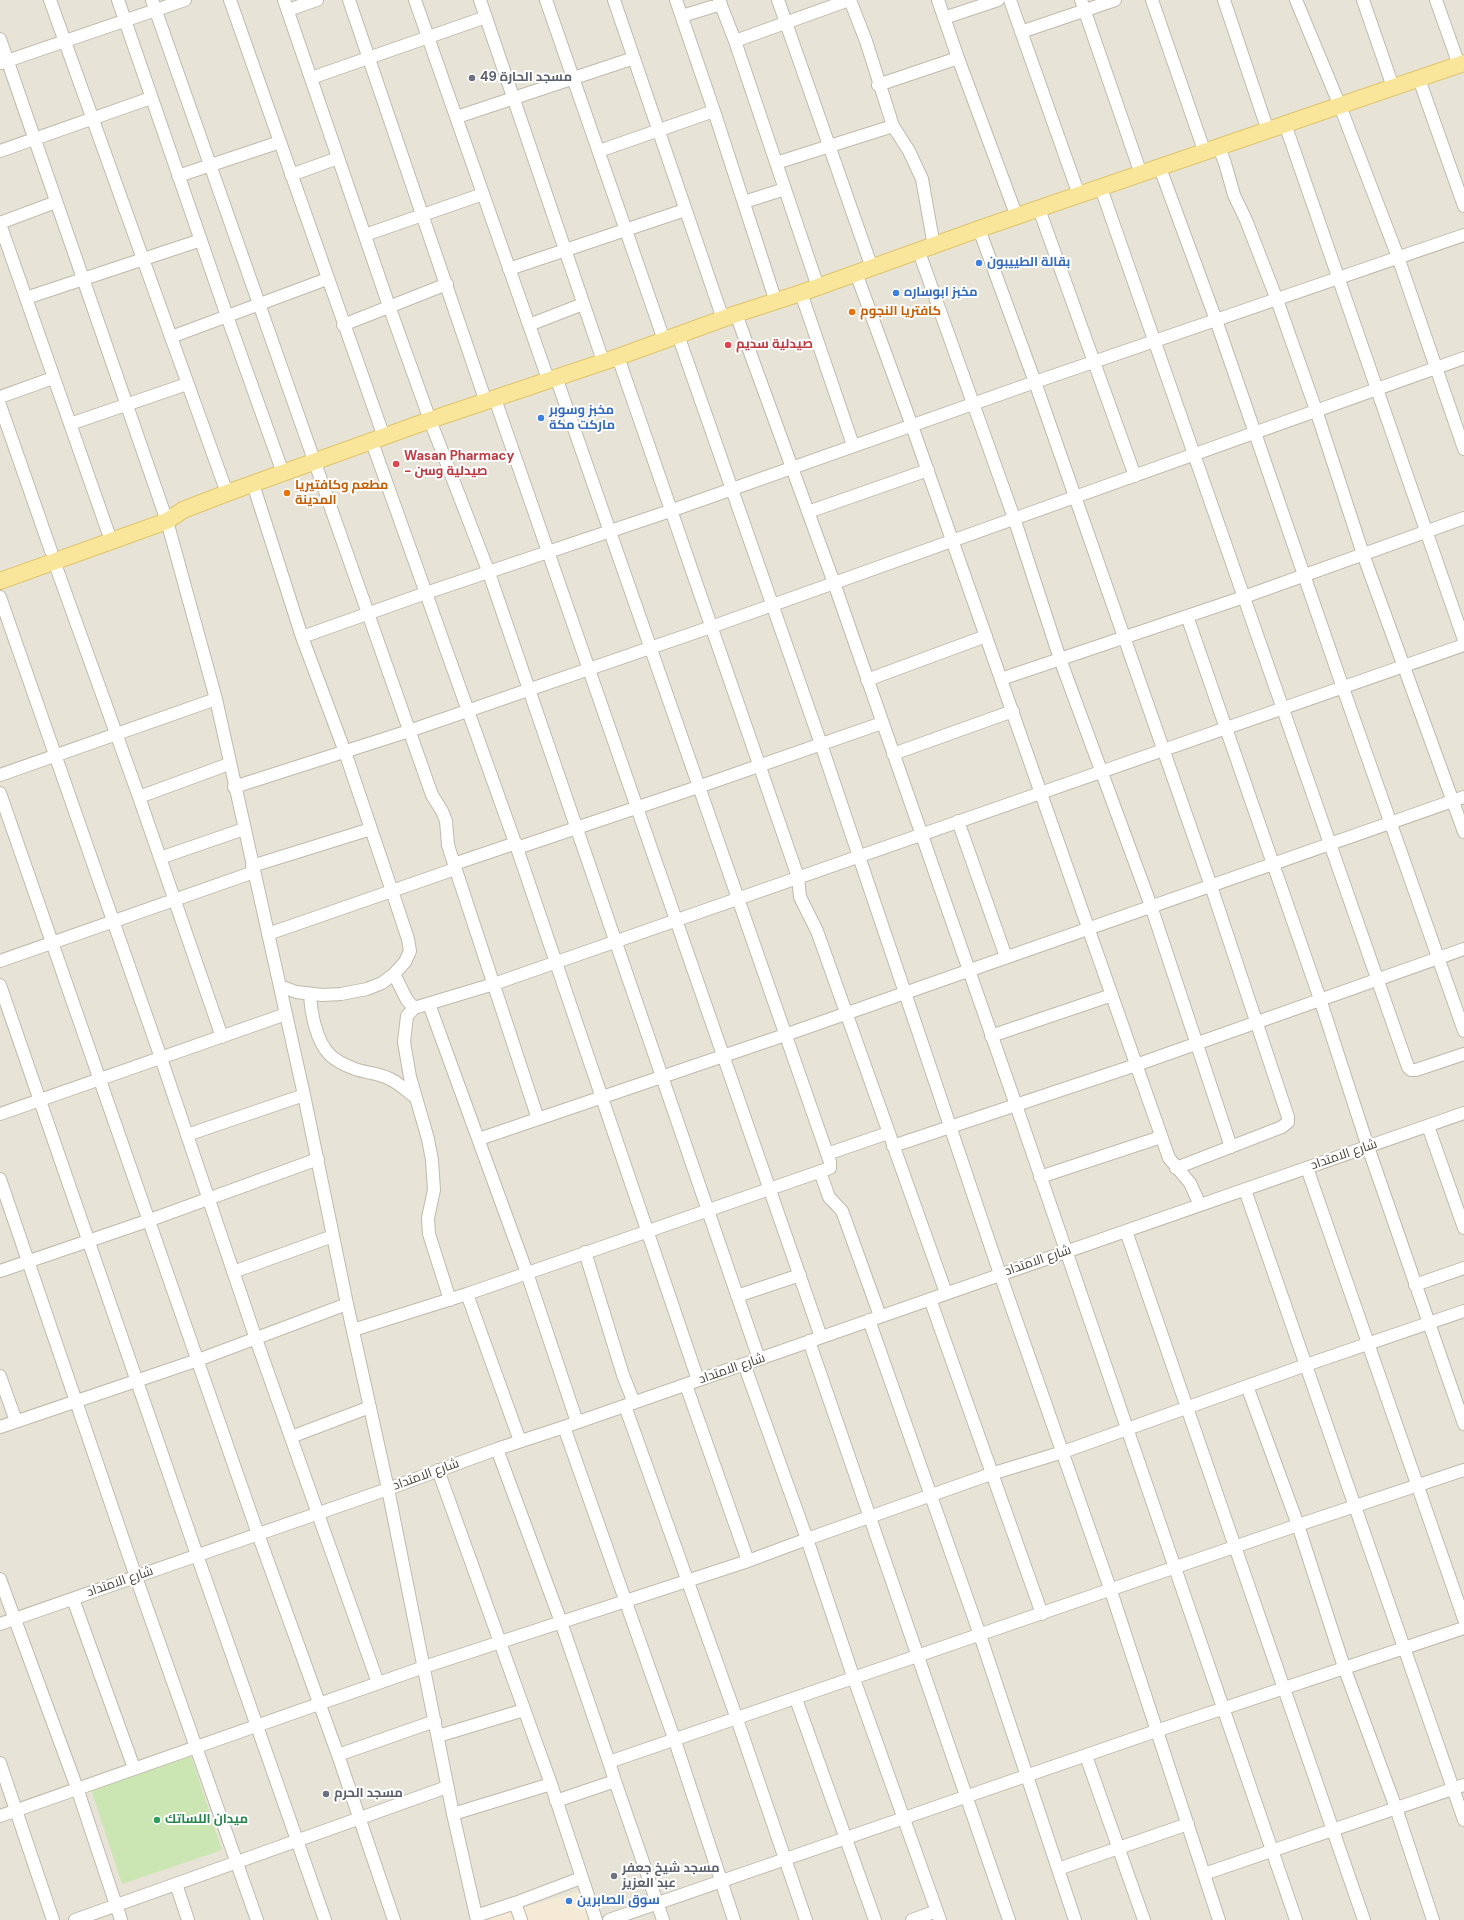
<!DOCTYPE html>
<meta charset="utf-8">
<style>
body{margin:0}
canvas{display:block;background:#f4f1e9}
</style>
<canvas width="1464" height="1920"></canvas>
<script>
const ctx = document.querySelector('canvas').getContext('2d');
ctx.lineJoin = 'round';
function fill(path, color) {
  ctx.fillStyle = color;
  ctx.fill(path, 'evenodd');
}
function stroke(path, color, width, dash) {
  ctx.strokeStyle = color;
  ctx.lineWidth = width;
  ctx.lineCap = dash ? 'butt' : 'round';
  ctx.setLineDash(dash || []);
  ctx.stroke(path);
}
function drawText(font, color, halo, rows, align = 'center') {
  ctx.font = font + ' "DM Sans",Cairo,sans-serif';
  ctx.lineWidth = 4;
  ctx.setLineDash([]);
  ctx.textBaseline = 'middle';
  ctx.strokeStyle = halo;
  ctx.fillStyle = color;
  for (const [text, x, y, turn = 0] of rows) {
    ctx.save();
    ctx.translate(x, y);
    ctx.rotate((+turn || 0) * Math.PI / 180);
    ctx.textAlign = isNaN(turn) ? turn : align;
    if (halo) ctx.strokeText(text, 0, 0);
    ctx.fillText(text, 0, 0);
    ctx.restore();
  }
}
const residential = new Path2D(`
 M0,0H1464V1920H0Z`);
const commercial = new Path2D(`
 M587,1889L599,1920H474L504,1913Z`);
const green = new Path2D(`
 M191,1756L222,1850L122,1884L91,1789Z`);
const minor = new Path2D(`
 M50,0L227,493
 M118,0L227,316L283,473
 M152,0L432,795L442,811L446,821L448,845L454,864L538,1119
 M230,0L384,437
 M284,0L389,306L430,420L489,573L759,1359
 M349,0L486,402
 M415,0L548,379
 M480,0L603,361
 M546,0L664,340
 M614,0L723,319
 M676,0L714,111L776,302
 M719,0L735,41L818,287
 M778,0L872,268
 M850,0L866,41L893,126L909,151L922,179L934,246
 M938,0L958,58L1017,217
 M1010,0L1079,195
 M1081,0L1141,174
 M1152,0L1205,153
 M1224,0L1268,131
 M1296,0L1340,106L1398,257L1464,449
 M1363,0L1393,87
 M1436,0L1459,65
 M288,10L317,0
 M682,16L721,4
 M944,18L998,0
 M1021,32L1115,0
 M0,39L167,521L216,699L304,1095L347,1304L388,1489L453,1814L477,1920
 M735,41L849,0
 M1,63L185,0
 M311,78L486,17
 M1419,79L1464,206
 M878,85L958,58
 M457,117L634,58
 M1285,124L1464,640
 M1219,148L1225,163L1234,195L1246,220L1277,300L1316,410L1363,554L1464,832
 M0,151L151,98
 M599,151L714,111
 M776,163L893,126
 M1160,168L1216,320L1343,688L1464,1031
 M291,175L338,158
 M178,176L280,142
 M1101,188L1408,1067L1411,1070H1416L1464,1054
 M744,202L785,189
 M1039,209L1135,476
 M0,223L56,202
 M0,224L108,532
 M979,229L1035,382L1211,886L1288,1117V1122L1282,1127L1176,1168
 M365,235L483,194
 M919,252L1014,518L1060,659L1151,906L1231,1147
 M509,269L685,210
 M856,273L912,426L1169,1158L1190,1183L1200,1205
 M801,293L853,445
 M26,298L201,240
 M736,314L834,583L1016,1105L1296,1920
 M343,325L447,284
 M529,325L583,304
 M678,335L821,744L1000,1274L1111,1591L1219,1920
 M171,337L327,279
 M618,357L798,877L800,897L817,931L946,1293
 M0,397L53,378
 M495,399L821,1337
 M0,405L51,551
 M70,424L187,384
 M372,442L517,848L698,1380
 M253,484L302,637L345,752L392,891L408,939L410,951L405,962L394,974L382,983L367,989L341,994L322,995L296,992L280,986
 M808,512L928,470
 M54,561L139,797L222,1037
 M0,597L161,1058L256,1339L378,1683
 M1187,616L1320,999L1368,1147L1464,1424
 M302,637L426,593L670,511L1035,382L1464,235
 M1001,679L1244,597L1464,518
 M867,680L986,636
 M893,754L1013,711
 M0,775L216,699
 M234,787L409,731L711,627L1464,358
 M0,793L258,1534L338,1755L394,1920
 M139,797L229,764
 M958,821L1006,957
 M517,848L698,787L882,723
 M160,858L244,829
 M454,864L516,843
 M252,866L371,829
 M268,934L455,869
 M0,961L254,872
 M394,974L407,1000L414,1008
 M0,985L197,1555L325,1920
 M310,994C311,1013 316,1041 330,1055C336,1061 347,1066 355,1069C366,1073 379,1073 390,1079C399,1083 407,1091 415,1097
 M429,1004L527,1273L577,1422
 M991,1036L1112,995
 M0,1114L286,1014
 M1428,1126L1464,1228
 M187,1135L304,1095
 M479,1139L785,1035L1464,797
 M893,1146L1136,1065L1464,949
 M827,1154L888,1133
 M1307,1168L1464,1619
 M820,1172L829,1197L842,1211L845,1219L880,1316
 M1040,1177L1161,1137
 M0,1179L136,1577L257,1920
 M1245,1190L1464,1820
 M1126,1231L1364,1920
 M585,1252L623,1375L634,1403
 M0,1271L150,1220L318,1159
 M233,1272L333,1236
 M1415,1285L1464,1268
 M467,1294L520,1441
 M737,1296L800,1275
 M930,1299L1042,1614
 M450,1300L429,1234L428,1218L434,1190L432,1160L428,1139L410,1077L404,1042L407,1016L414,1008L494,984L1464,645
 M869,1320L980,1635L1075,1920
 M353,1330L467,1294L830,1168V1162L556,377
 M809,1341L1009,1920
 M0,1376L16,1421
 M686,1385L748,1561
 M1247,1386L1298,1525L1344,1667L1396,1808L1433,1920
 M625,1406L737,1719L806,1920
 M0,1427L198,1360L347,1304
 M564,1427L675,1741L734,1920
 M291,1437L370,1407
 M497,1449L561,1622L609,1762
 M438,1470L551,1784L596,1920
 M0,1579L77,1788L121,1920
 M73,1599L134,1768
 M0,1624L388,1489L497,1449L564,1427L1464,1113
 M796,1699L875,1920
 M438,1736L524,1710
 M338,1755L435,1721
 M1086,1756L1144,1920
 M0,1763L53,1920
 M615,1781L663,1920
 M556,1801L615,1781L609,1762L1298,1525L1464,1470
 M453,1814L551,1784
 M0,1816L424,1667L748,1561L807,1539L744,1364
 M1058,1869L1188,1824
 M1204,1874L1464,1785
 M176,1884L188,1920
 M476,1916L515,1903
 M75,1920L447,1787
 M521,1920L515,1903L581,1878
 M609,1920L1156,1731L1464,1628
 M912,1920L937,1911
 M940,1920L854,1679L807,1539L991,1474L1063,1452L1306,1365L1464,1311`);
const major = new Path2D(`
 M0,581L167,521L183,510L227,493L430,420L618,357L736,314L801,293L979,229L1464,63`);
const markers = [
 [472,78,4,"#6b7280"],
 [979,263,4,"#3f7fe0"],
 [896,293,4,"#3f7fe0"],
 [852,312,4,"#e8710a"],
 [728,345,4,"#e0444e"],
 [541,418,4,"#3f7fe0"],
 [396,464,4,"#e0444e"],
 [287,493,4,"#e8710a"],
 [326,1794,4,"#6b7280"],
 [157,1820,4,"#2e9e5b"],
 [614,1876,4,"#6b7280"],
 [569,1901,4,"#3f7fe0"]
];
const worshipNames = [
 ["مسجد الحارة 49",480,78],
 ["مسجد الحرم",334,1794],
 ["مسجد شيخ جعفر",622,1869],
 ["عبد العزيز",622,1884]
];
const shopNames = [
 ["بقالة الطييبون",987,263],
 ["مخبز ابوساره",904,293],
 ["مخبز وسوبر",549,411],
 ["ماركت مكة",549,426],
 ["سوق الصابرين",577,1901]
];
const foodNames = [
 ["كافتريا النجوم",860,312],
 ["مطعم وكافتيريا",295,486],
 ["المدينة",295,501]
];
const healthNames = [
 ["صيدلية سديم",736,345],
 ["Wasan Pharmacy",404,457],
 ["- صيدلية وسن",404,472]
];
const streetNames = [
 ["شارع الامتداد",1344,1155,-19],
 ["شارع الامتداد",1038,1261,-19],
 ["شارع الامتداد",732,1369,-19],
 ["شارع الامتداد",426,1475,-20],
 ["شارع الامتداد",120,1582,-19]
];
const leisureNames = [
 ["ميدان اللساتك",165,1820]
];
fill(residential, '#e7e4d7');
fill(commercial, '#f5ead5');
fill(green, '#cce6b3');
stroke(minor, '#bfbaac', 14);
stroke(major, '#dfc56b', 18);
stroke(minor, '#fff', 12);
stroke(major, '#fae69b', 16);
for (const [x, y, r, color] of markers) {
  const dot = new Path2D();
  dot.arc(x, y, r, 0, 2 * Math.PI);
  ctx.fillStyle = color;
  ctx.fill(dot);
  stroke(dot, '#fff', 1.5);
}
drawText('bold 13px', '#5b616d', '#fff', worshipNames, 'left');
drawText('bold 13px', '#366cbe', '#fff', shopNames, 'left');
drawText('bold 13px', '#c56008', '#fff', foodNames, 'left');
drawText('bold 13px', '#be3a42', '#fff', healthNames, 'left');
drawText('13px', '#474237', '#fff', streetNames);
drawText('bold 13px', '#27864d', '#fff', leisureNames, 'left');
</script>
